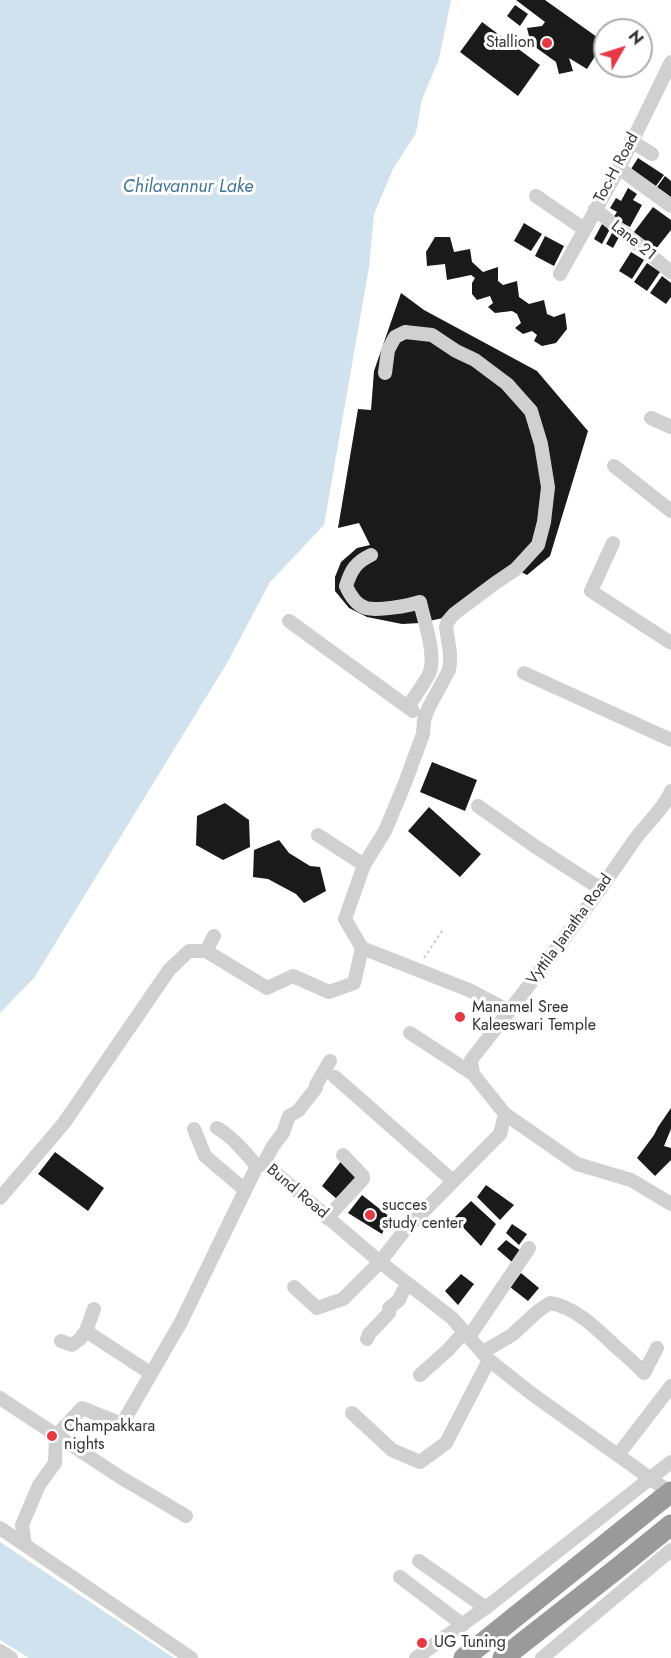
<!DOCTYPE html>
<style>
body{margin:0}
#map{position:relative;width:671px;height:1658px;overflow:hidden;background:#fff;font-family:Jost,sans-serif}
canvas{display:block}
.north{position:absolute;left:593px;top:18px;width:60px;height:60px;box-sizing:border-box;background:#fff;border:2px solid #adadad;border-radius:50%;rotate:51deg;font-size:16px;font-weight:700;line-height:24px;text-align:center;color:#333}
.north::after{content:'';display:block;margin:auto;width:21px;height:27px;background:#e63946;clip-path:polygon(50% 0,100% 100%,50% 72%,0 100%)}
</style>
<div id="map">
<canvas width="671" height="1658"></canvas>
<div class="north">N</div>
</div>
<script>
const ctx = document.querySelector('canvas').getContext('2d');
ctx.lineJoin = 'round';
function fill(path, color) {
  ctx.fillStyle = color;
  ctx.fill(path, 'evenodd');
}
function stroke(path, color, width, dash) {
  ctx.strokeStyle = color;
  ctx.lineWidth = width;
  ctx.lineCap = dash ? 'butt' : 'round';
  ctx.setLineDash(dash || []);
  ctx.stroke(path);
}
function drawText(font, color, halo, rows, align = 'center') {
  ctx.font = font + ' Jost,sans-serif';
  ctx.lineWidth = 6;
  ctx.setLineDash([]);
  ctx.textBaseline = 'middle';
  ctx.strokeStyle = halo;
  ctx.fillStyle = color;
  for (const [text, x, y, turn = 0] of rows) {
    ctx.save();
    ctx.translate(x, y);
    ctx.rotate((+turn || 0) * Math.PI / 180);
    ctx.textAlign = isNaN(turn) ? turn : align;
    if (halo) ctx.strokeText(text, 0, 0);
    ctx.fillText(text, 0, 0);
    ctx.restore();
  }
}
const water = new Path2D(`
 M0,0H451L439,59L422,99L416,133L393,169L374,214L369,267L324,525L270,582L227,663L34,978L0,1013Z
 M0,1542L174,1658H29L0,1640Z`);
const building = new Path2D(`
 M516,0H545L604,42L587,69L569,58L573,71L559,74L556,62L531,44L527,28L542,26L545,22Z
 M515,5L528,14L520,26L507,16Z
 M482,22L540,65L518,96L460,52Z
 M638,158L664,175L656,186L631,169Z
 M665,176L671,181V197L657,187Z
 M628,188L637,194L633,200L642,205L630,227L613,218L617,212L610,208L616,198L621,201Z
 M653,207L671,220V230L656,249L634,232Z
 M524,223L542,234L531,251L514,241Z
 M602,224L610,229L602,244L594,239Z
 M612,233L619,237L613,248L606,244Z
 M545,236L564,246L554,266L535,256Z
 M435,237H450L454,252L470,249L472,262L483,272L498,267V281L503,285L517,281L519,297L529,304L544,300L547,314L554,317L565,313L567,329L556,343L542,346L534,341L537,335L532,331L523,334L515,328L521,323L517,314L512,311L495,313L488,307L493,303L490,296L477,300L472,294V283L475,278L471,275L447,280L445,264L427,266L426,252Z
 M631,252L644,260L632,279L619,271Z
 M647,263L660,272L647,291L634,282Z
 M662,276L671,283V297L666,304L650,293Z
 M401,293L424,310L537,371L588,431L550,556L527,575L514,568L443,618L420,623L402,624L367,617L349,608L335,591V577L341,562L357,548L370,545L359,523L338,528L358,409L371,410L374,371Z
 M432,762L477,780L465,811L420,792Z
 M225,803L249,820L250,847L223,860L196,845L197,816Z
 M429,807L481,854L460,877L408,831Z
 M279,840L289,853L310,866L320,867L326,891L304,903L296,894L268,879L253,877L254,850Z
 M671,1108V1129L664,1146L671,1148V1160L655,1176L637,1158L654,1135L658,1127Z
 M55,1152L104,1188L88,1211L38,1174Z
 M342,1160L358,1174L338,1200L322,1186Z
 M486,1185L514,1205L500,1220L477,1197Z
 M362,1195L390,1217L382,1234L348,1213Z
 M471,1201L496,1224L481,1246L454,1218Z
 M512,1224L527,1234L519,1245L506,1233Z
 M506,1240L521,1251L512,1262L497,1249Z
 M521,1273L539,1288L528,1301L510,1287Z
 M461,1274L474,1284L458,1305L445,1291Z`);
const path = new Path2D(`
 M424,958L444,928`);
const minor = new Path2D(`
 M631,141L652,154
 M619,168L671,206
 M536,196L584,229
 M595,209L671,272
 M560,274L619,168L671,62
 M651,418L671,427
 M614,466L671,511
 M613,543L591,591L671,643
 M371,555C356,562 351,570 346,586C350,595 356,605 366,608C378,611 408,606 420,602C424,621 437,656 429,674C423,685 415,696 408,707
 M289,621L413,711
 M524,673L671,740
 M478,806L536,847L601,889
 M318,835L364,865
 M362,948L469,990L509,1011
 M206,951L214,936
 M410,1033L473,1074
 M335,1077L453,1181
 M505,1114L577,1164L631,1180L671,1204
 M217,1128C233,1137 245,1153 257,1166
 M194,1129L205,1156L245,1190
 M264,1163L273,1146L283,1133L289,1116L298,1111L316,1088V1085L330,1061
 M0,1198L64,1123L169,970L189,951H206L267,988L293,976L329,992L354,983L362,948L345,919L364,865L385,831L405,783L423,734L424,720L429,707L449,670L450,663V653L446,627L448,621L454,614L494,584L516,569L538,545L544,522L548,487L541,444L531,411L507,384L475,360L456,351L432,335L405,332L395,337L388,350L385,373
 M327,1218L363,1179V1176L343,1155
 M294,1287L317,1308L343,1299L380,1262L404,1231L500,1134L505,1114L473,1074L471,1060C527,989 582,917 633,842C644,826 664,809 671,791
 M86,1331L94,1309
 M469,1337L529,1248
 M367,1339L369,1334L389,1313V1308L399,1300L402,1293L408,1284
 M61,1341L72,1345L80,1339L86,1331L150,1373
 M483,1352L512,1335L538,1311L550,1303C576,1307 598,1330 616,1347C626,1356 635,1363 644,1373L657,1348
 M420,1375L448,1350L464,1332
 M0,1398L120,1477L186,1516
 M352,1413L392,1450L420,1462L446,1443L489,1360
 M56,1436L82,1408L122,1424L181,1322L257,1166L264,1163L380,1262L452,1318L489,1360L532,1394L671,1493
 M618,1455L671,1386
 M0,1528L191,1658
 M25,1545L22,1525L39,1485L55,1463L56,1436
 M419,1561L486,1608
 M400,1577L463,1625
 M0,1651L11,1658
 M416,1658L492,1603L671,1462
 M542,1658L671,1550`);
const highway = new Path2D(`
 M464,1658L662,1499
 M503,1658L614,1571L671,1525`);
const highwayBridge = new Path2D(`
 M662,1499L671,1492`);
const markers = [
 [547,43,6,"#e63946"],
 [460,1017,6,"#e63946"],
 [370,1215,6,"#e63946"],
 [52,1436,6,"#e63946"],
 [422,1643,6,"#e63946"]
];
const poiNames = [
 ["Stallion",535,43,"right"],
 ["Manamel Sree",472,1008],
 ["Kaleeswari Temple",472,1026],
 ["succes",382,1206],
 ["study center",382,1224],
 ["Champakkara",64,1427],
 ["nights",64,1445],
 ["UG Tuning",434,1643]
];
const streetNames = [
 ["Toc-H Road",617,168,-62],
 ["Lane 21",633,241,39],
 ["Vyttila Janatha Road",570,930,-54],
 ["Bund Road",297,1192,40]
];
const waterNames = [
 ["Chilavannur Lake",188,188]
];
fill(water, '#cfe2ee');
fill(building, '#1a1a1a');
stroke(path, '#cdcdcd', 2, [3, 3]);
stroke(minor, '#d0d0d0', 14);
stroke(highway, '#9a9a9a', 21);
stroke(highwayBridge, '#9a9a9a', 21);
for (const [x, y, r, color] of markers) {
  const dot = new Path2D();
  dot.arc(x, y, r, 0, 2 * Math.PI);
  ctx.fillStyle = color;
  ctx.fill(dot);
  stroke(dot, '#fff', 2);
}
drawText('16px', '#333', '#fff', poiNames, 'left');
drawText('16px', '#333', '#fff', streetNames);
drawText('italic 18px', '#3f7597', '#fff', waterNames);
</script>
